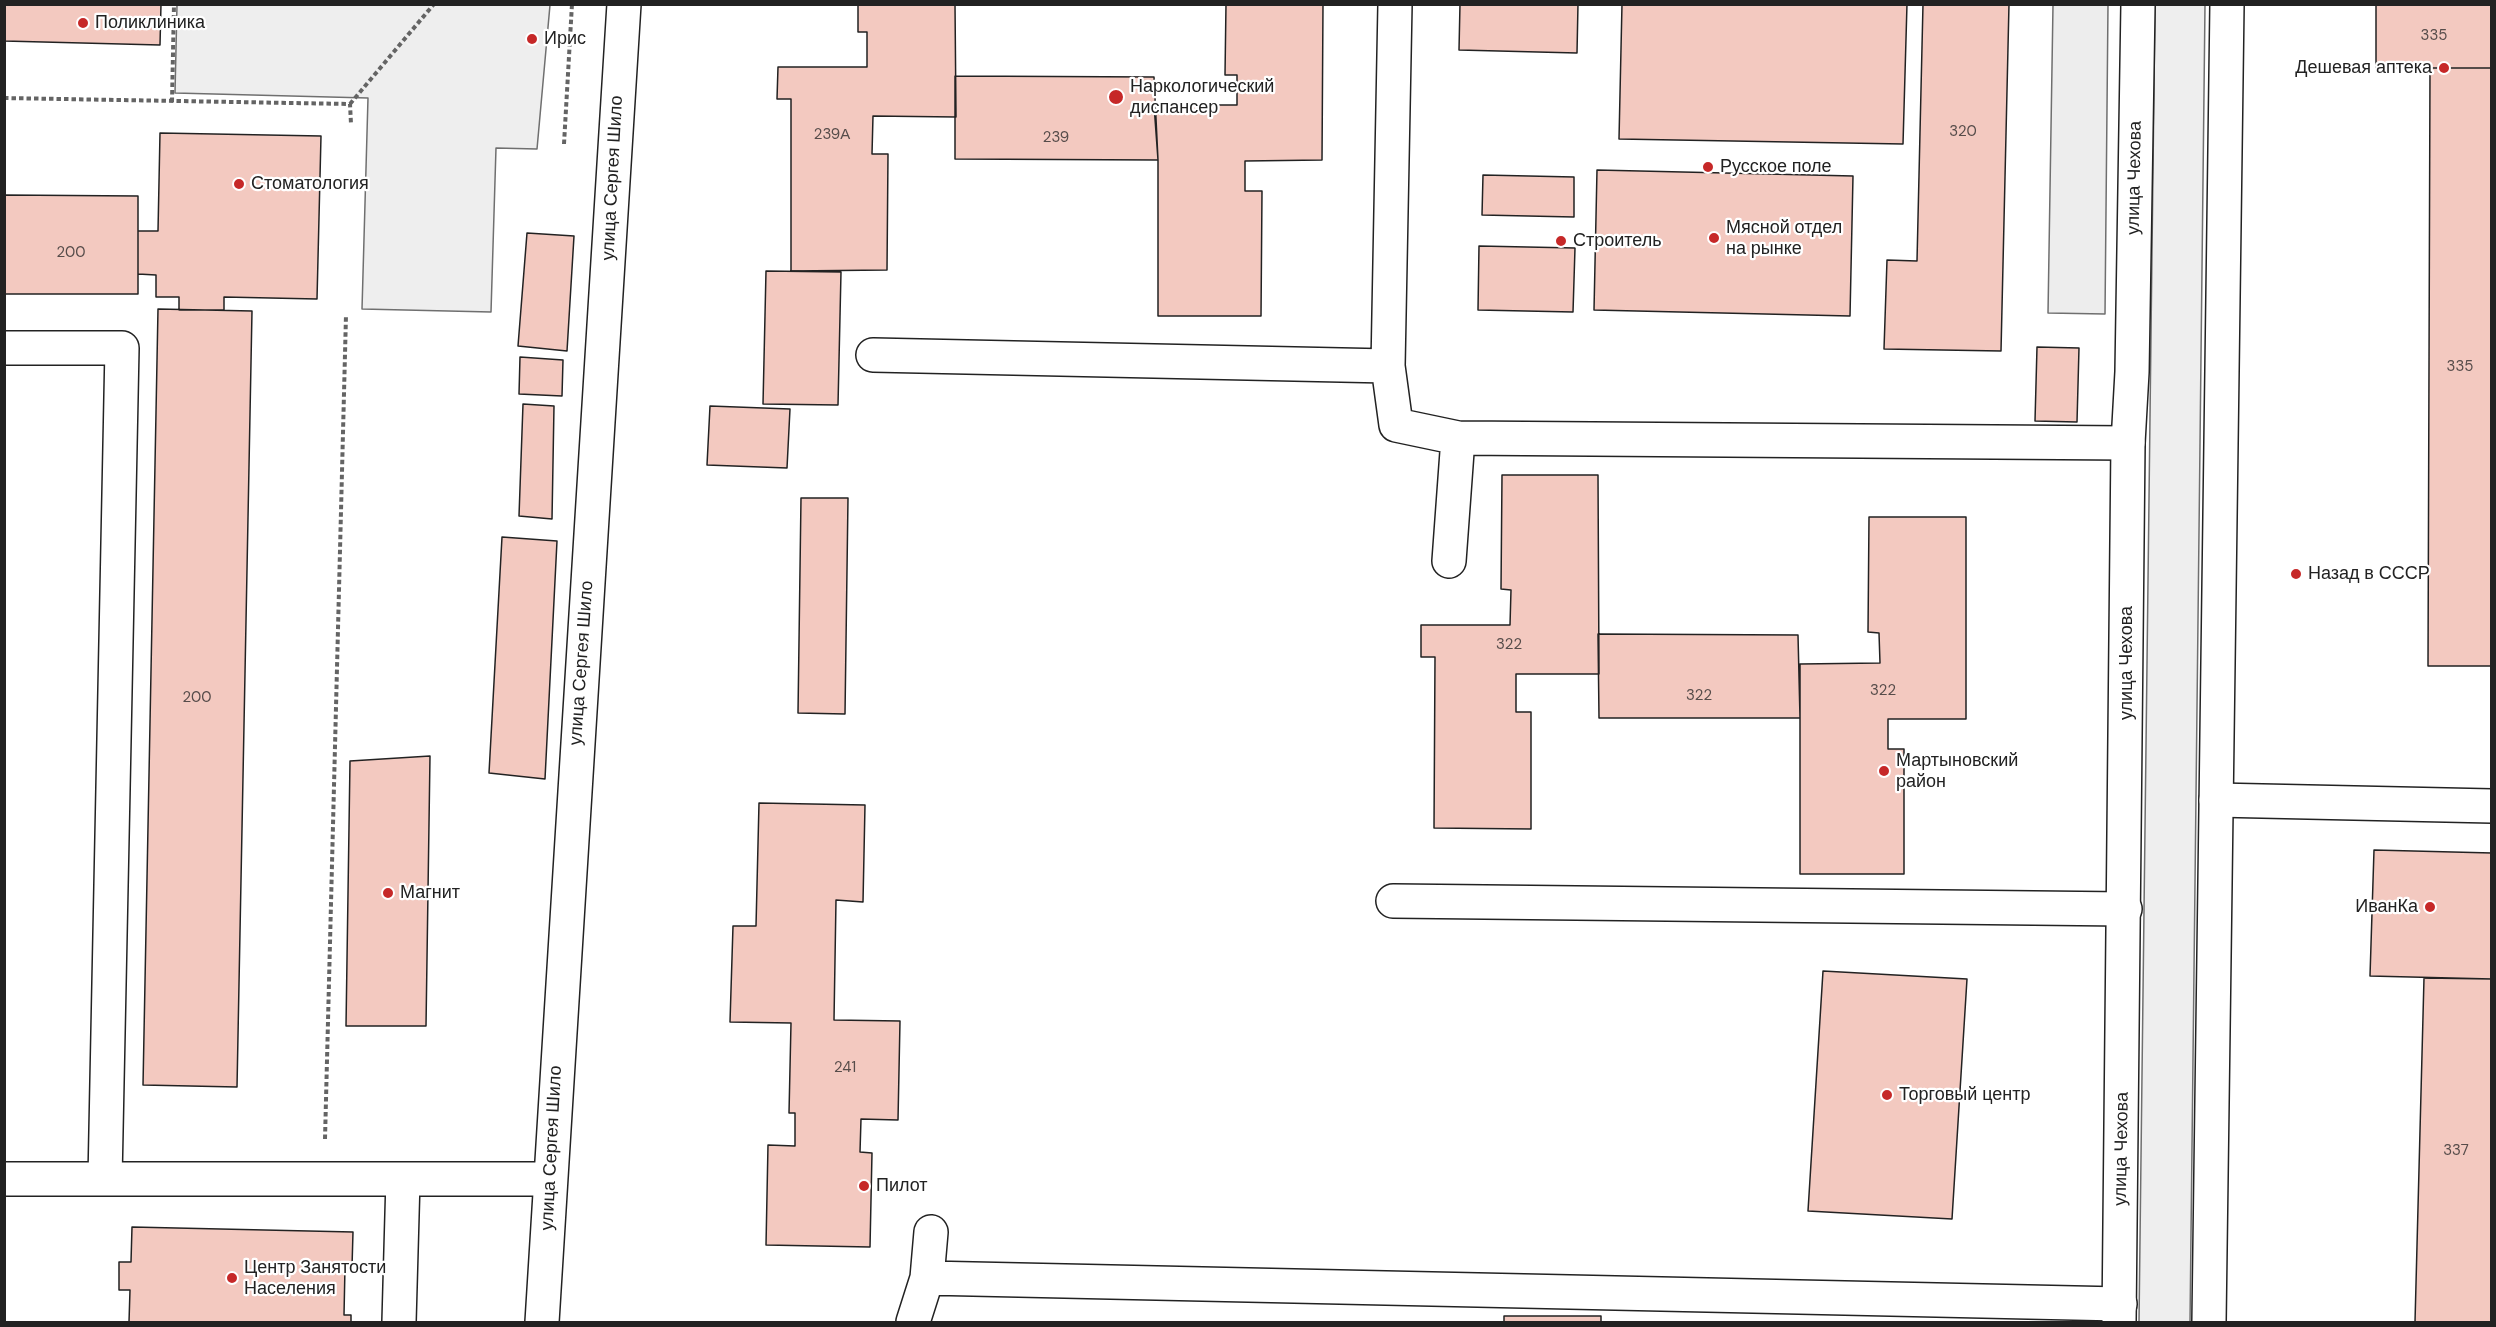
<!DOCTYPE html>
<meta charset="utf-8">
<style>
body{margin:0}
#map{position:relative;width:2496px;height:1327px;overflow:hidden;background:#fff;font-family:"DM Sans",sans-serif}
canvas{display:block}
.frame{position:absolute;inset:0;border:6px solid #222;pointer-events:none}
</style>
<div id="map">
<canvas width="2496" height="1327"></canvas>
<div class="frame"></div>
</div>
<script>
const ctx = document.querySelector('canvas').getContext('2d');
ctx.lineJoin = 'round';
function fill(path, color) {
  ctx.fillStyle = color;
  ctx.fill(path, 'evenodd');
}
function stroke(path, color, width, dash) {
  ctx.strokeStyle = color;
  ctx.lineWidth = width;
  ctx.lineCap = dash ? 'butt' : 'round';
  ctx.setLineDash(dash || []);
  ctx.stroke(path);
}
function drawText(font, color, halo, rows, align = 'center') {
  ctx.font = font + ' "DM Sans",sans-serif';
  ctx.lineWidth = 4.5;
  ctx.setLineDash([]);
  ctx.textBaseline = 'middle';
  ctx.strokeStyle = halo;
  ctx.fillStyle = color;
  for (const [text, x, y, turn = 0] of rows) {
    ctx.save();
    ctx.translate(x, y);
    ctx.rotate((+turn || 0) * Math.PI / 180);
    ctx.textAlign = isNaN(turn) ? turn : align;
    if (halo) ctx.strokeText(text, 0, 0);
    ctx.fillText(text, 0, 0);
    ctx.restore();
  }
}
const green = new Path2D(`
 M177,5H550L537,149L496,148L491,312L362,309L368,98L175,93Z
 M2155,5H2205L2190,1322H2139Z`);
const parking = new Path2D(`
 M2053,5H2108L2105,314L2048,313Z`);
const building = new Path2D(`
 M4,4H161L160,45L4,41Z
 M858,4H955L956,117L873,116L872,154H888L887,270L791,271V99H777L778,67H867V32H858Z
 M1226,4H1323L1322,160L1245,161V191H1262L1261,316H1158V160L1154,105H1237V75H1225Z
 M1460,4H1578L1577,53L1459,50Z
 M1622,4H1907L1903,144L1619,139Z
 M1923,4H2009L2001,351L1884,349L1887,260L1917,261Z
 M2376,4H2492V68H2376Z
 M2430,68H2492V666H2428Z
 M955,76L1154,77L1158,160L955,159Z
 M160,133L321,136L317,299L224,297V310H179V297H156V275L138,274V231H158Z
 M1597,170L1853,176L1850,316L1594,310Z
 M1483,175L1574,177V217L1482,215Z
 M4,195L138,196V294H4Z
 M527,233L574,236L567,351L518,346Z
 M1479,246L1575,248L1573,312L1478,310Z
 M766,271L841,272L838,405L763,404Z
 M158,309L252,311L237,1087L143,1085Z
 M2037,347L2079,348L2077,422L2035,421Z
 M520,357L563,360L562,396L519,394Z
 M523,404L554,406L552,519L519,516Z
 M710,406L790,409L787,468L707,465Z
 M1502,475H1598L1599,674H1516V712H1531V829L1434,828L1435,657H1421V625H1510L1511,590L1501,589Z
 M801,498H848L845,714L798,713Z
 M1869,517H1966V719H1888V749H1904V874H1800V664L1880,663L1879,633L1868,632Z
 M502,537L557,541L545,779L489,773Z
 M1598,634L1798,635L1800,718H1599Z
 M430,756L426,1026H346L350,761Z
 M759,803L865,805L863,902L836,900L834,1020L900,1021L898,1120L861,1119L860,1152L872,1153L870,1247L766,1245L768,1145L795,1146V1113H789L791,1023L730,1022L733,926H756Z
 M2374,850L2492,853V979L2370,976Z
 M1823,971L1967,979L1952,1219L1808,1211Z
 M2424,978L2492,979V1322H2415Z
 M132,1227L353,1232L352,1267H345L344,1315H351V1322H129L130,1290H119V1262H131Z
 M1504,1316H1601V1322H1504Z`);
const path = new Path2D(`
 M4,98L350,104L351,124
 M172,102L174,4
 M350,104L434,4
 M564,144L572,4
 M325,1139L346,315`);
const minor = new Path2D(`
 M4,348H122L105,1179
 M873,355L1388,366L1395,4
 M1388,366L1396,425L1458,438
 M1449,561L1458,438L2128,443
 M2216,800L2492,806
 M1393,901L2125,909
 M4,1179H549
 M927,1278L931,1232
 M399,1322L403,1179
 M542,1322L624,4
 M913,1322L927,1278L2120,1304`);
const major = new Path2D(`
 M2119,1322L2128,443L2132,372L2138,4
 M2209,1322L2227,4`);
const markers = [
 [83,23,6,"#c62828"],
 [532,39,6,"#c62828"],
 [2444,68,6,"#c62828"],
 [1116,97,8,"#c62828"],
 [1708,167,6,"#c62828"],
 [239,184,6,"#c62828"],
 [1714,238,6,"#c62828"],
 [1561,241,6,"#c62828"],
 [2296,574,6,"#c62828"],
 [1884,771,6,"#c62828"],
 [388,893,6,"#c62828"],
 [2430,907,6,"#c62828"],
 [1887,1095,6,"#c62828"],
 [864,1186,6,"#c62828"],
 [232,1278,6,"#c62828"]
];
const numberNames = [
 ["335",2434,36],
 ["320",1963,132],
 ["239А",832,135],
 ["239",1056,138],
 ["200",71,253],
 ["335",2460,367],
 ["322",1509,645],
 ["322",1883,691],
 ["322",1699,696],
 ["200",197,698],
 ["241",845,1068],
 ["337",2456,1151]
];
const poiNames = [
 ["Поликлиника",95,23],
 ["Ирис",544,39],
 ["Дешевая аптека",2432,68,"right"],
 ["Наркологический",1130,87],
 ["диспансер",1130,108],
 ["Русское поле",1720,167],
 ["Стоматология",251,184],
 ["Мясной отдел",1726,228],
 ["на рынке",1726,249],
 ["Строитель",1573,241],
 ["Назад в СССР",2308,574],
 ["Мартыновский",1896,761],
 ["район",1896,782],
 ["Магнит",400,893],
 ["ИванКа",2418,907,"right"],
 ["Торговый центр",1899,1095],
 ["Пилот",876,1186],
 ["Центр Занятости",244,1268],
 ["Населения",244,1289]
];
const streetNames = [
 ["улица Сергея Шило",613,178,-87],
 ["улица Чехова",2135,178,-89],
 ["улица Сергея Шило",582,663,-86],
 ["улица Чехова",2127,663,-90],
 ["улица Сергея Шило",552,1148,-87],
 ["улица Чехова",2122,1149,-89]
];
fill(green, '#eee');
stroke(green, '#6f6f6f', 1.5);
fill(parking, '#ededed');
stroke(parking, '#6f6f6f', 1.5);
fill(building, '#f3c9c0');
stroke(building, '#222', 1.5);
stroke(minor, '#222', 36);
stroke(major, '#222', 36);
stroke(path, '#646464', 4, [4.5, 3]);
stroke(minor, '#fff', 33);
stroke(major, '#fff', 33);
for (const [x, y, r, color] of markers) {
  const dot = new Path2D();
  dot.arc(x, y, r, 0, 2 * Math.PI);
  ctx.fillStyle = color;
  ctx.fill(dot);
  stroke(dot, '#fff', 2);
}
drawText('15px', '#564c4a', null, numberNames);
drawText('18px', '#222', '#fff', poiNames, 'left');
drawText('18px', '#222', '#fff', streetNames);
</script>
